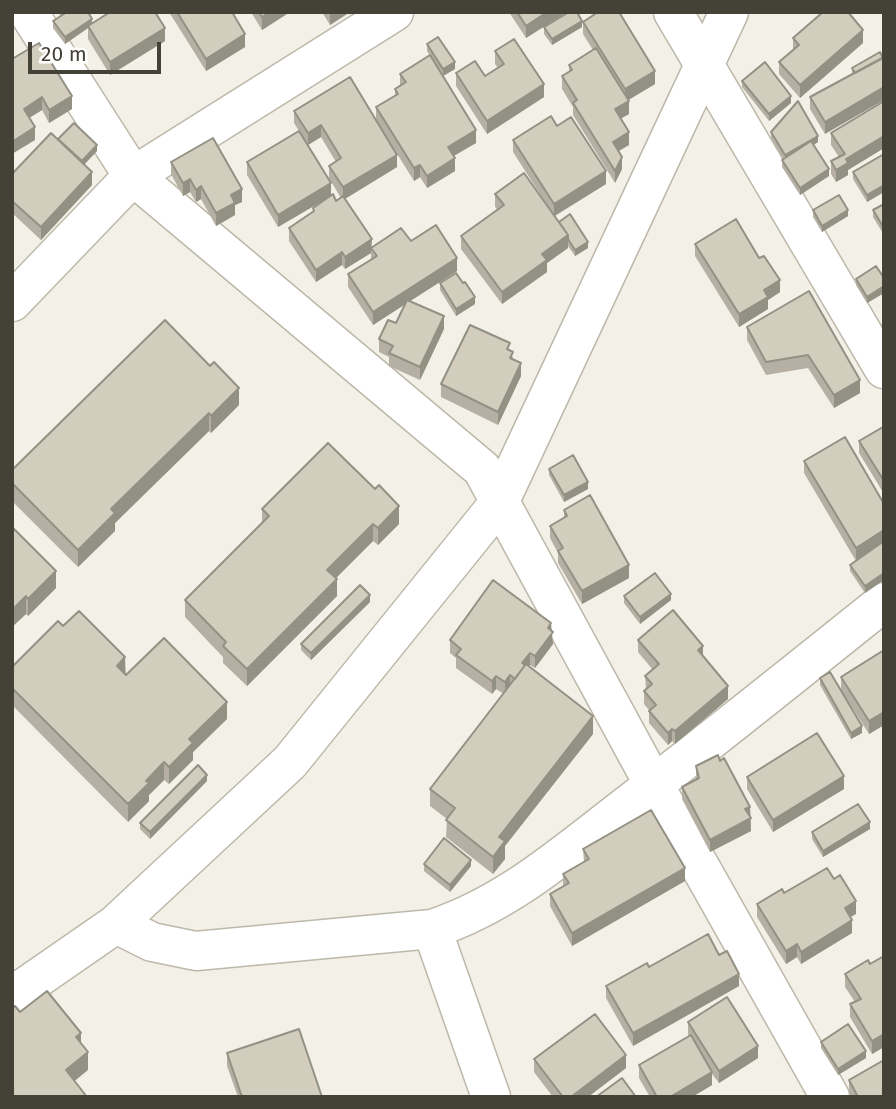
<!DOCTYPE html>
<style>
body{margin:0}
#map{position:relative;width:896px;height:1109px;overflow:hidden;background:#f2f0e7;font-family:"Fira Sans",sans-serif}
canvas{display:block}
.frame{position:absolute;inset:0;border:14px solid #444137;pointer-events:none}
.scale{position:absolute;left:28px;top:42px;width:133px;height:32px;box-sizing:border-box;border:4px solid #444137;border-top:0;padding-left:9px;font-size:21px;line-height:24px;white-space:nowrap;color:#444137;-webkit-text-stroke:5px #fff;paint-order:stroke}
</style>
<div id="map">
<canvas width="896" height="1109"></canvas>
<div class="frame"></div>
<div class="scale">20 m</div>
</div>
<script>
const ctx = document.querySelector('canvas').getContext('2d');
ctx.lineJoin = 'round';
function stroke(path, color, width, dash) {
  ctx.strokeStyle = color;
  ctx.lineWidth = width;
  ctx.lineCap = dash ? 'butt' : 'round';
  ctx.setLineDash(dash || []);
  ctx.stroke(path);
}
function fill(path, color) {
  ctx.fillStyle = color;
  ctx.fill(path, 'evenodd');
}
const minor = new Path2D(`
 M28,12L133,176L482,469L654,785L830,1097
 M673,12L884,369
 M12,302L133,176L394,12
 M116,924L152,942L196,951L432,929C506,905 564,854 625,807C712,740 798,671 884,602
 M432,929L491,1097
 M12,996L116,924L290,762L499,503L729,12`);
const wall = new Path2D(`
 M58,12H88L92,23L165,41L110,75L88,39V28L65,44L53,28V21L61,16Z
 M169,12H232L245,47L206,71Z
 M251,12H290L262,30Z
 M322,12H350L330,25Z
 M509,12H567L526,38Z
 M583,22L655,84L628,100L629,114L621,118L629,145L619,151L622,169L615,183L573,115V107L562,89V76L569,72V65L593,50L583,34Z
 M544,27H582L552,45L544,34Z
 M793,38L863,43L800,98L779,74V62L793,50Z
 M427,44L455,69L443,76L427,51Z
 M495,51L544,97L487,134L456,86V73L485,76L498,68L495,64Z
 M880,52L825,134L810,109V97L852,74V68Z
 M12,59L72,109L49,123L42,110L29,118L35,140Z
 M400,74L476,143L454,156L455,171L427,188L420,177L414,181L376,120V107L395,96V89L400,85Z
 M742,81L791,103L769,121L742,87Z
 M884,101V148L848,170V175L836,182L831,174V161L839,157L831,145V133Z
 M294,111L397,167L345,199L372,247L411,241L457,271L410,301L444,329L420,380L389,366V357L379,352V339L396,323L405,304L373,325L348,287V274L371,259V253L345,269L342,265L316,282L289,241V228L313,212V208L329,197L278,227L247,175V162L299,131L294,123ZM321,137L336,162L329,166V178L341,198L336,201L331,196L308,145Z
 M557,126L606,184L555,216L559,222L588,248L575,256L568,246V248L547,263V272L502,304L461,249V236L498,210L495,207V194L549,208L513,152V140Z
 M771,132L818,142L814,145L829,176L800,195L782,167V160L783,159L771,138Z
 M58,140L97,151L84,164L92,185L41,240L12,213V174Z
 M884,154V192L867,202L853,179V172Z
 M171,162L242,202L235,205V215L216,226L201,199L196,202L190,192L183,196L171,174Z
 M884,204V235L873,217V210Z
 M813,210L848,216L822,232L813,217Z
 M695,244L780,292L768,300V309L739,327L695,256Z
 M884,278V293L867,303L856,285V279Z
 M440,283L475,304L456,316L440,290Z
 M809,291L860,393L834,408L808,368L766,375L747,340V327Z
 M510,351L521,376L498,425L441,397V384Z
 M239,405L211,433L209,431L115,523V531L78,567L12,501V470Z
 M883,427L884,494L859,453V441Z
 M804,461L884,504V580L865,593L850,571V565L856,561L804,473Z
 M549,469L588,489L564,502L549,475Z
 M262,509L399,524L378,545L373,541L336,578L337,596L247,686L223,663V657L185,617V600L262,523Z
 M564,510L629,578L582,604L558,563V553L550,538V526L564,518Z
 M12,527L56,588L28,616L26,614L12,627Z
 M624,596L671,600L640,624L624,603Z
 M370,602L311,660L301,650V644Z
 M63,626L125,657L126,675L227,719L193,752V760L169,784L164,780L149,795V801L128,822L12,705V667Z
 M551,631L553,644L535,668L530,665L529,667L593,734L505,846V859L493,874L446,837L447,819L430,806V789L504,694L496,689L492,694L456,668V658L450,653V640Z
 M638,640L703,656L728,699L675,744L672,741L668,745L649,723V710L644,704V691L646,689L645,676L653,670L638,652Z
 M884,650V725L869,734L841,690V677Z
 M820,678L862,733L851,739L820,685Z
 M720,761L750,807L751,831L710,852L682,799V787L696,779V766Z
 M747,777L844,789L773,832L747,789Z
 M207,781L150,839L140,829V823Z
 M870,829L823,857L812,839V832Z
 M583,849L685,881L572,946L550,906V894L563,886V874L584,862Z
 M424,864L471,866L450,892L424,871Z
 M784,893L856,914L850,917L852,933L801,964L797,957L786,964L757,917V904Z
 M719,955L739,986L633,1046L606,998V986L649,967Z
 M884,956V1047L872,1054L850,1017V1004L855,1002L845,987V974L870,964Z
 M688,1022L758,1058L719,1083L712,1074V1085L692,1097H650L639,1078V1065L689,1037L688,1034Z
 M821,1042L866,1058L838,1075L821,1048Z
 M227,1053L322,1097H238L227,1066Z
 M534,1059L626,1068L588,1097H553L534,1072Z
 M849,1080L884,1097H851L849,1093Z`);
const shadedWall = new Path2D(`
 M270,12H290L262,30V17Z
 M330,12H350L330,25Z
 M547,12H567L526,38V26Z
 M92,19V25L88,26V28L65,44V37Z
 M582,21V27L552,45V39Z
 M165,28V41L110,75V62Z
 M863,30V43L800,98V85Z
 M245,34V47L206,71V59Z
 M455,62V69L443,76V69Z
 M655,71V84L625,102V89Z
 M544,84V97L487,134V121Z
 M884,87V100L825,134V122Z
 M72,96V109L49,123V110Z
 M791,96V103L769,121V114Z
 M42,97V110L24,121V109Z
 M629,101V114L615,122V109Z
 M321,125V137L308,145V133Z
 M35,127V140L12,154V142Z
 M476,130V143L448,159V147Z
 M629,132V145L613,154V142Z
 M818,136V142L785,162V155Z
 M884,136V148L848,170V175L836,182V170L846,159Z
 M97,145V151L82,167V161Z
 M397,155V167L343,200V187Z
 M622,157V169L615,183V171Z
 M455,158V171L427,188V176Z
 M420,165V177L414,181V168Z
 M829,169V176L800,195V188Z
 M606,171V184L554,216V204Z
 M92,172V185L41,240V227Z
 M190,179V192L183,196V183Z
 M331,183V196L278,227V215Z
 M884,185V192L867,202V195Z
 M201,186V199L196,202V190Z
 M242,189V202L235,205V215L216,226V213L231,195Z
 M848,210V216L822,232V226Z
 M568,235V248L547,263V272L502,304V292L542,254Z
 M372,239L371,253L345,269V257Z
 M588,242V248L575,256V250Z
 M342,252V265L316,282V270Z
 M457,258V271L373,325V312Z
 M780,280V292L768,300V309L739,327V314L764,290Z
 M884,286V293L867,303V297Z
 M475,297V304L456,316V309Z
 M444,316V329L420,380V367Z
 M521,363V376L498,425V412Z
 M860,380V393L834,408V395Z
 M239,388V405L211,433V416Z
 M209,413V431L115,523V531L78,567V550L111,509Z
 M588,482V489L564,502V495Z
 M399,506V524L378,545V528Z
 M373,524V541L327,587V570Z
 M884,530V543L856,561V548Z
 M629,565V578L582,604V591Z
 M56,571V588L28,616V599Z
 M884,573V580L865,593V586Z
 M337,579V596L247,686V669Z
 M671,594V600L640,624V617Z
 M370,595V602L311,660V653Z
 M26,596V614L12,627V610Z
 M551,623L553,644L535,668V656Z
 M703,646V658L698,650Z
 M530,653V665L525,671L522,663Z
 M125,657V675L117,666Z
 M510,675V688L505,695V682Z
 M496,676V689L492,694V681Z
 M728,686V699L675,744V731Z
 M227,702V719L193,752V760L169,784V767L189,739Z
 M884,712V725L869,734V721Z
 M593,716V734L505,846V859L493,874V857L499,837Z
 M862,726V733L851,739V733Z
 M672,729V741L668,745V733Z
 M164,762V780L149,795V801L128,822V804L146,781Z
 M207,775V781L150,839V832Z
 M844,776V789L773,832V820Z
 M750,807L751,831L710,852V840L745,809Z
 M870,822V829L823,857V851Z
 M471,860V866L450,892V885Z
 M685,868V881L572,946V933Z
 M856,901V914L845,920V908Z
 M852,920V933L801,964V952Z
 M797,944V957L786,964V951Z
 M739,974V986L633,1046V1033Z
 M81,1033V1050L76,1037Z
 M884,1034V1047L872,1054V1041Z
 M758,1046V1058L719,1083V1071Z
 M866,1051V1058L838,1075V1069Z
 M88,1052V1070L66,1088V1070Z
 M626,1055V1068L588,1097H571Z
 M712,1072V1085L692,1097H670Z`);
const building = new Path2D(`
 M67,12H88L92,19L65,37L53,21Z
 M110,12H155L165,28L110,62L88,26Z
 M177,12H232L245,34L206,59Z
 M259,12H270L262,17Z
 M517,12H547L526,26Z
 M569,12H577L582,21L552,39L544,27Z
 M598,12H619L655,71L625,89L583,22Z
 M823,12H848L863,30L800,85L779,62L799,45L793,38Z
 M438,37L455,62L443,69L427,44Z
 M514,39L544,84L487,121L456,73L475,61L485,76L504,64L495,51Z
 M39,43L72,96L49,110L42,97L24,109L35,127L12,142V59Z
 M596,48L629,101L615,109L629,132L613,142L622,157L615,171L573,103L577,100L562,76L572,70L569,65Z
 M880,52L883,58L855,73L852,68Z
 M430,55L476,130L448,147L455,158L427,176L420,165L414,168L376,107L398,94L395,89L406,82L400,74Z
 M884,57V87L825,122L810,97Z
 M765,62L791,96L769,114L742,81Z
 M350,77L397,155L343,187L329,166L341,158L321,125L308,133L294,111Z
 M798,101L818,136L785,155L771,132Z
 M884,101V136L846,159L848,163L836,170L831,161L845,154L831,133Z
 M551,116L557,126L571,117L606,171L554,204L513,140Z
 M74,123L97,145L82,161L58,139Z
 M299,131L331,183L278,215L247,162Z
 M51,133L92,172L41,227L12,201V174Z
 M213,138L242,189L231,195L235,203L216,213L201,186L196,190L190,179L183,183L171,162Z
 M811,141L829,169L800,188L782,160Z
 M884,154V185L867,195L853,172Z
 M524,173L568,235L542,254L547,260L502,292L461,236L504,205L495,194Z
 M333,194L336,201L343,196L372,239L345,257L342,252L316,270L289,228L314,211L313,208Z
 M839,195L848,210L822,226L813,210Z
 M884,204V228L873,210Z
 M570,214L588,242L575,250L568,239V235L559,222Z
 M736,219L759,258L764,256L780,280L764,290L768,297L739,314L695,244Z
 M436,225L457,258L373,312L348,274L377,256L371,248L401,228L411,241Z
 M876,266L884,278V286L867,297L856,279Z
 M456,273L463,283L465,282L475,297L456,309L440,283Z
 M809,291L860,380L834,395L808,355L766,362L747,327Z
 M407,300L444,316L420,367L389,353L393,346L379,339L388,320L396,323Z
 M165,320L210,366L214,362L239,388L211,416L209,413L111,509L115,513L78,550L12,483V470Z
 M470,325L510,343L507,349L513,352L510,358L521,363L498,412L441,384Z
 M883,427H884V481L859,441Z
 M845,437L884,504V530L856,548L804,461Z
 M328,443L375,489L379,485L399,506L378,528L373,524L327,570L337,579L247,669L223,646L226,642L185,600L269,516L262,509Z
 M573,455L588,482L564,495L549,469Z
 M590,495L629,565L582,591L558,551L563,548L550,526L567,516L564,510Z
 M12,527L56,571L28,599L26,596L12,610Z
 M884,541V573L865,586L850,565Z
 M655,573L671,594L640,617L624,596Z
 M493,580L551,623L548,628L553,632L535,656L530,653L522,663L525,665L515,679L510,675L505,682L496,676L492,681L456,655L461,649L450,640Z
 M360,585L370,595L311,653L301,644Z
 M673,610L703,646L698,650L728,686L675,731L672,729L668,733L649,711L656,705L644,691L652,684L645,676L659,664L638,640Z
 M79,611L125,657L117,666L126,675L164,638L227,702L189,739L193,743L169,767L164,762L146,781L149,783L128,804L12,688V667L58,621L63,626Z
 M884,650V712L869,721L841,677Z
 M526,664L593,716L499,837L505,841L493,857L446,820L455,808L430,789Z
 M830,672L862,726L851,733L820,678Z
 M817,733L844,776L773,820L747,777Z
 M718,755L720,761L724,758L750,807L745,809L751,818L710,840L682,787L699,778L696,766Z
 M198,765L207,775L150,832L140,823Z
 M858,804L870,822L823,851L812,832Z
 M651,810L685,868L572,933L550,894L569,883L563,874L589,859L583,849Z
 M444,838L471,860L450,885L424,864Z
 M827,868L834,879L840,875L856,901L845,908L852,920L801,952L797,944L786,951L757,904L782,889L784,893Z
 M708,934L719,955L727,951L739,974L633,1033L606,986L647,963L649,967Z
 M884,956V1034L872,1041L850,1004L861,999L845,974L868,960L870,964Z
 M47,991L81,1033L76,1037L88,1052L66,1070L87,1097H12V1009L15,1006L20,1012Z
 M727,997L758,1046L719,1071L688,1022Z
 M595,1014L626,1055L571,1097H563L534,1059Z
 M848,1024L866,1051L838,1069L821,1042Z
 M299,1029L322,1097H242L227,1053Z
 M691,1035L712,1072L670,1097H657L639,1065Z
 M884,1060V1097H858L849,1080Z
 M622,1078L636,1097H596Z`);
stroke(minor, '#bcb9aa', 41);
stroke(minor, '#fff', 38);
fill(wall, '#b5b0a3');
fill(shadedWall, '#939084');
fill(building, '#d2cdbd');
stroke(building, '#939084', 2);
</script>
